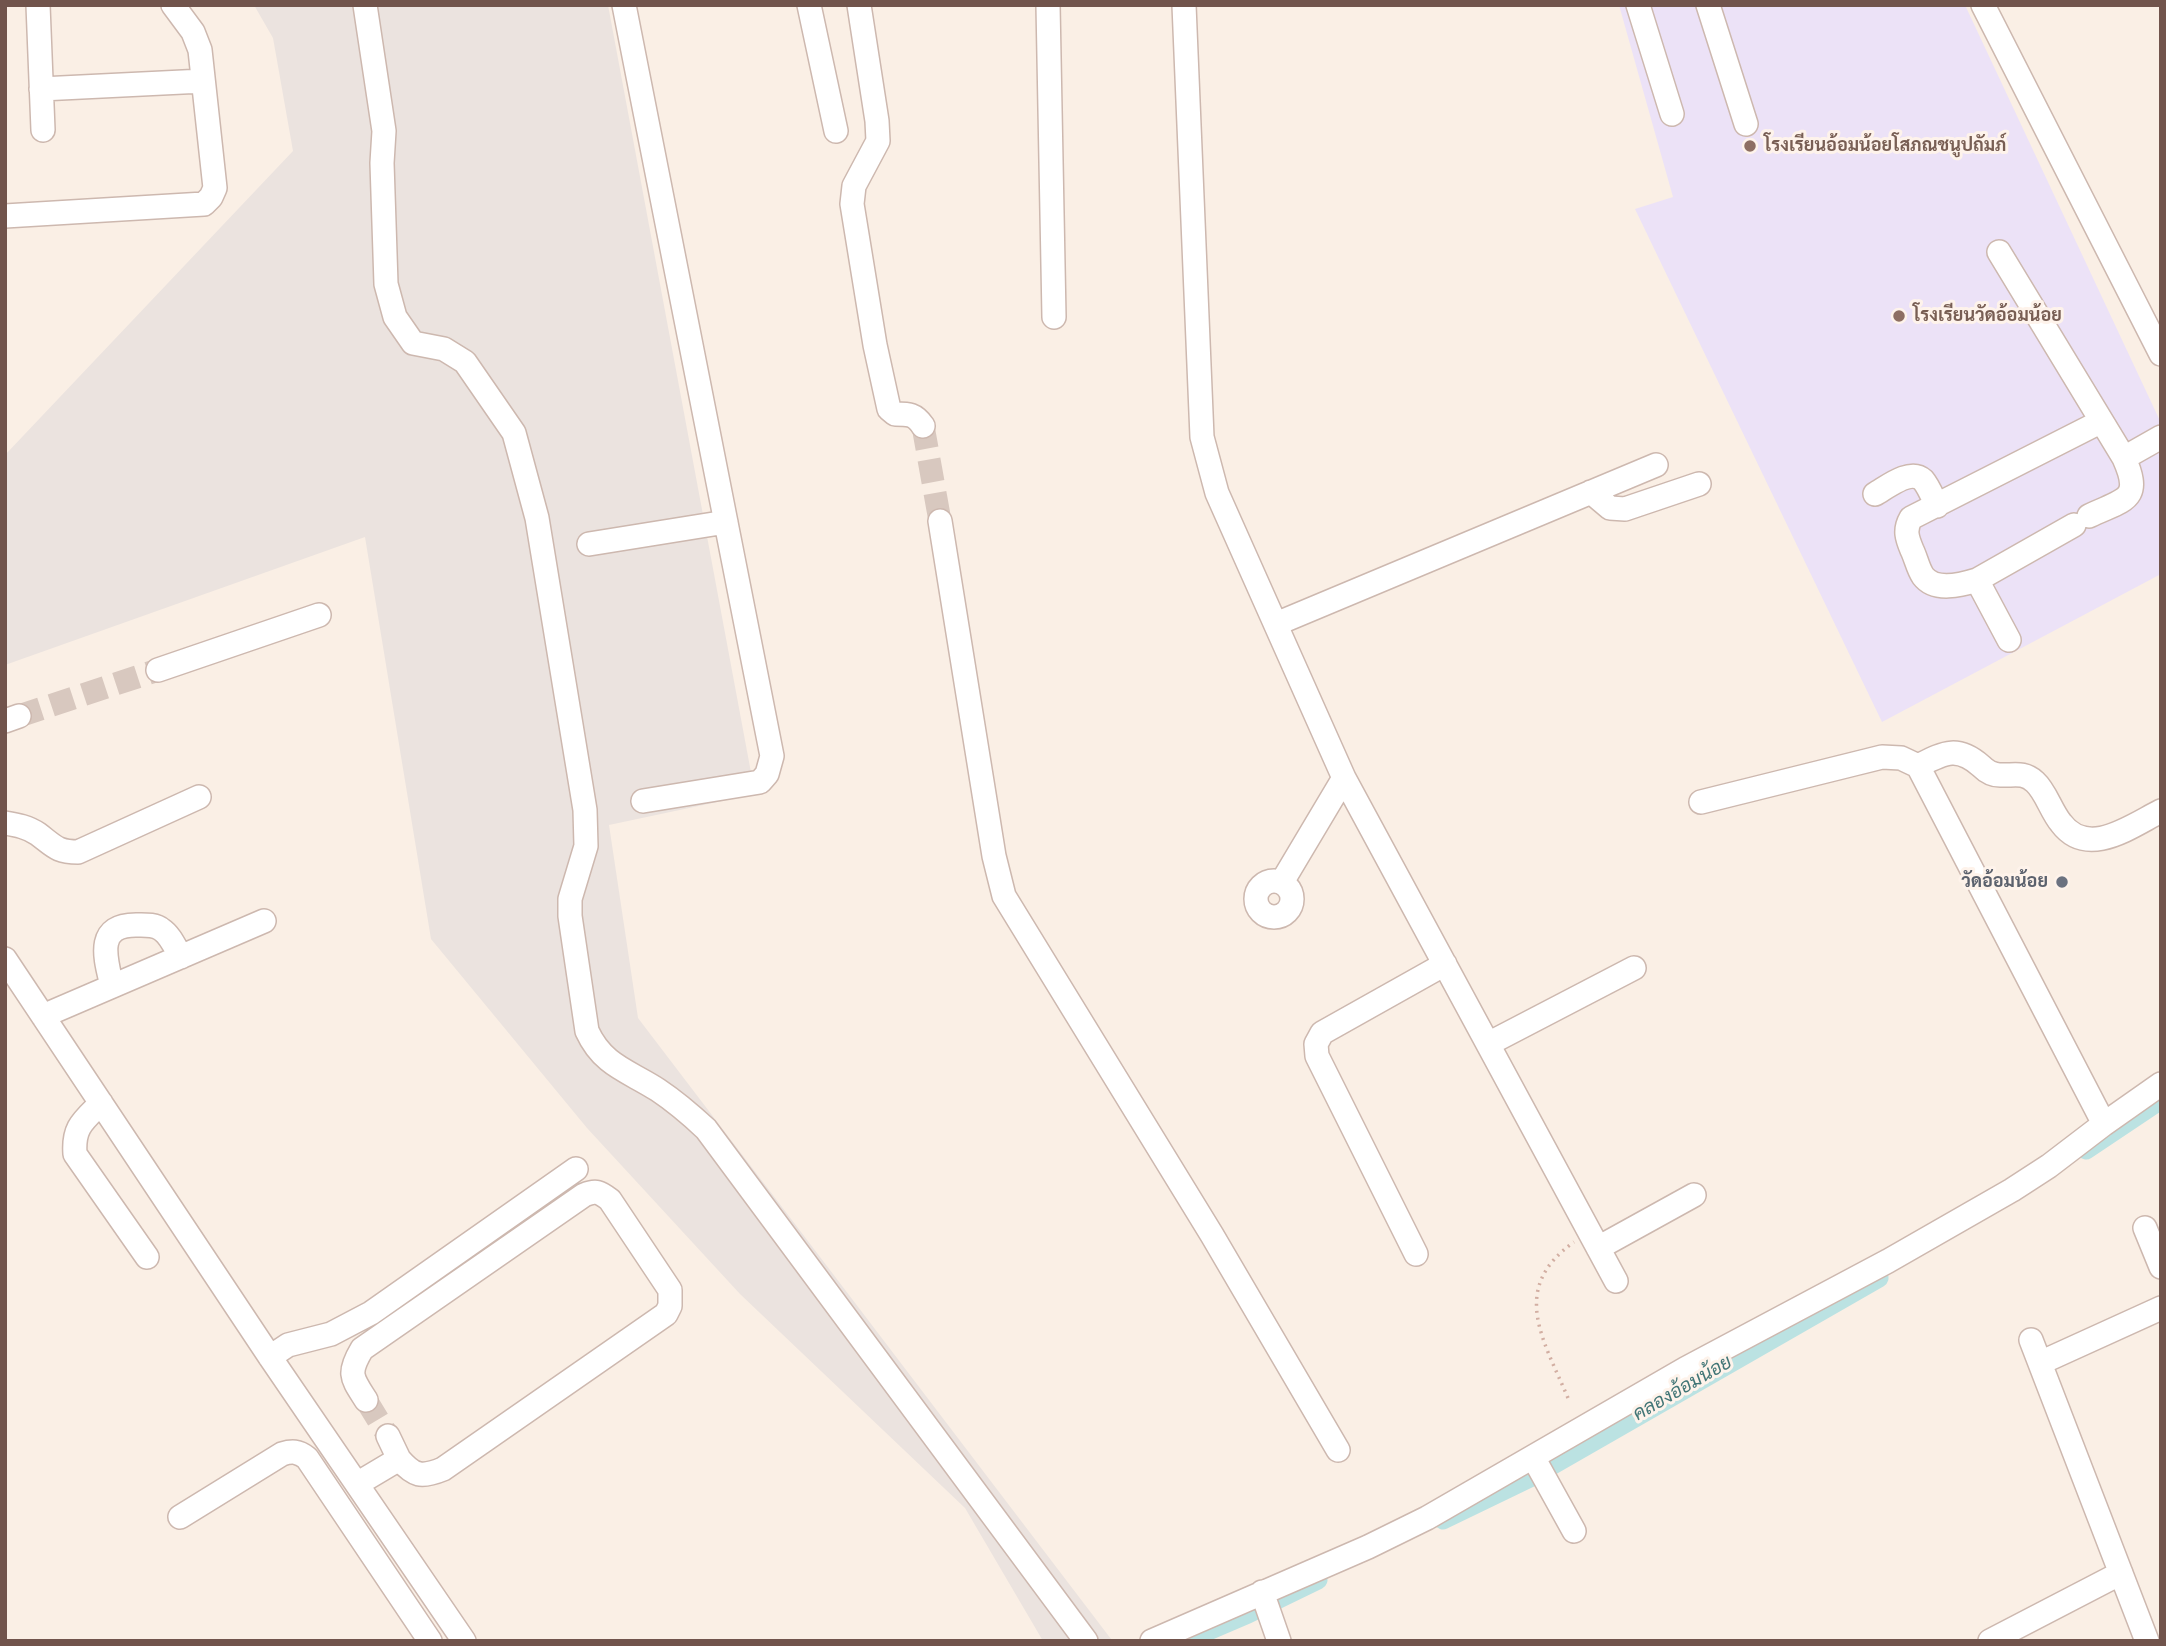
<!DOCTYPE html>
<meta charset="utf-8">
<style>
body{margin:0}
#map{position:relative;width:2166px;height:1646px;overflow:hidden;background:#faefe5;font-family:Roboto,sans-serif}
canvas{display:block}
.frame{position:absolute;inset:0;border:7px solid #71544c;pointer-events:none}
</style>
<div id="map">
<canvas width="2166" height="1646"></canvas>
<div class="frame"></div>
</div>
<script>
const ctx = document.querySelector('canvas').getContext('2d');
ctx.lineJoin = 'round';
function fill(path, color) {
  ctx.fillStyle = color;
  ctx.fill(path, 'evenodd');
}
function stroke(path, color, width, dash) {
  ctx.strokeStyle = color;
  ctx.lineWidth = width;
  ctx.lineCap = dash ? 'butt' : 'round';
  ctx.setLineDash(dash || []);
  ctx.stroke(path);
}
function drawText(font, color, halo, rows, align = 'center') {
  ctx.font = font + ' Roboto,Sarabun,sans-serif';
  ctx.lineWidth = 6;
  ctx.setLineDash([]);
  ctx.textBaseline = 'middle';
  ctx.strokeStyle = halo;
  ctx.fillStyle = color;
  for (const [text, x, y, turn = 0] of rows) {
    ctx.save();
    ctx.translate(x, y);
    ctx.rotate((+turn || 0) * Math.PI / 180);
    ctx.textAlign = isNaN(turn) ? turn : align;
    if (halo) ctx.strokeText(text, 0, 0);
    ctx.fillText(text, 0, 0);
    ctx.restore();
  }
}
const industrial = new Path2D(`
 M254,5H608L755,794L609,825L638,1018L1111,1639L1043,1641L965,1508L740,1294L587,1128L431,939L365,537L5,665V455L293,151L273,38Z`);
const education = new Path2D(`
 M1619,5H1965L2161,423V574L1882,722L1635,209L1673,197Z`);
const canal = new Path2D(`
 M2086,1150L2161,1100
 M1443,1520L1532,1477L1879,1278
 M1185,1641L1248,1614L1318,1580`);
const minorTunnel = new Path2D(`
 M923,426L940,521
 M19,716L158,670
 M366,1400L388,1436`);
const path = new Path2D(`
 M1568,1398C1543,1339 1509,1288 1574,1242`);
const minor = new Path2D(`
 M38,5L43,130
 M365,5L384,131L382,163L386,284L395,317L413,343L444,349L465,362L514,433L537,518L585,810L586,846L570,899V916L587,1031C603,1066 629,1071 658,1090C676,1102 691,1115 706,1129L1086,1641
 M624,5L772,756L767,774L760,782L643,801
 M809,5L836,131
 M859,5L877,121L878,141L854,186L852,204L875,345L889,409L895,414C909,414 915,414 923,426
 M1048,5L1054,317
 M1184,5L1202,437L1217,493L1344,778L1616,1281
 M1638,5L1672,114
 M1708,5L1746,124
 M1983,5L2161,354
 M41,89L203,81
 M5,216L204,204L211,197L215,188L200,50L193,32L173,5
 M1999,252L2124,458L2161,437
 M1591,492L1610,508L1625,509L1699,484
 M1875,494C1886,488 1910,468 1923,480C1929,487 1933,498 1937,506
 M2089,516C2124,499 2143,501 2124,458
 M940,521L994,856L1004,896L1212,1235L1338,1450
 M589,544L726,522
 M1977,580C1961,585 1935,592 1923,576C1918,569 1916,558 1912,550C1907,538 1904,530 1911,518L2100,422
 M1276,624L1656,465
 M2009,640L1977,580L2074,525
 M158,670L319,615
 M5,721L19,716
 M1918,766C1944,753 1957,745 1981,766C1986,771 1993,775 2000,775C2013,776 2023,771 2035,782C2046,792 2051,811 2061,823C2088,859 2131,826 2161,811
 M1701,802L1882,757L1901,758L1918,766L2104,1124
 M5,823C17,825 28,827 38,834C54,846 57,852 78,852L199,797
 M1256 899a18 18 0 1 1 36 0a18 18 0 1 1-36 0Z
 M1282,882L1344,778
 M5,959L270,1357L464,1641
 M112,986C106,960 94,925 136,925C144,925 155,924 162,930C170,935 176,949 181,957
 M43,1016L264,921
 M1488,1044L1634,968
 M101,1103C83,1121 73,1127 75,1154L147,1257
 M2145,1228L2161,1267
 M1598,1248L1694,1195
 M1416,1254L1317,1056L1316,1044L1322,1033L1445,964
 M2031,1340L2147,1641
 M270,1357L288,1345L331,1334L371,1313L576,1169
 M2040,1363L2161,1308
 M388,1436L399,1459
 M1533,1457L1574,1531
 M357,1484L399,1459C414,1476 421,1478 443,1469L666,1314L670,1306V1290L610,1200C600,1192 596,1190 584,1195L362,1349C347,1374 352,1378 366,1400
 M180,1517L282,1454C292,1451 298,1451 307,1458L430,1641
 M1262,1592L1279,1641
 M1152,1641L1368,1547L1427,1518L1685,1369L1888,1261L2012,1190L2049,1166L2104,1124L2161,1084
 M1990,1641L2121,1573`);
const markers = [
 [1750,146,7,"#8d6e63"],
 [1899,316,7,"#8d6e63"],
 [2062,882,7,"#6b7280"]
];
const educationNames = [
 ["โรงเรียนอ้อมน้อยโสภณชนูปถัมภ์",1764,146],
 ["โรงเรียนวัดอ้อมน้อย",1913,316]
];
const worshipNames = [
 ["วัดอ้อมน้อย",2048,882]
];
const waterNames = [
 ["คลองอ้อมน้อย",1683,1389,-30]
];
fill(industrial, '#ebe3df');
fill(education, '#ece2f7');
stroke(canal, '#bbe2e2', 19);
stroke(minorTunnel, '#d8c8bf', 23, [23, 11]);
stroke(minor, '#cdb8af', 26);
stroke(path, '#d2aea2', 3.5, [2, 5]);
stroke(minor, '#fff', 23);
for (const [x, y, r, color] of markers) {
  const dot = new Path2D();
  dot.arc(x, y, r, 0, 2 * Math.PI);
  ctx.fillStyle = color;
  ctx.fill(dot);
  stroke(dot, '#fef3eb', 2.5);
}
drawText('bold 18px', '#785e54', '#fef3eb', educationNames, 'left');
drawText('bold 18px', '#5b616d', '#fef3eb', worshipNames, 'right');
drawText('italic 19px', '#417576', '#fef3eb', waterNames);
</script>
